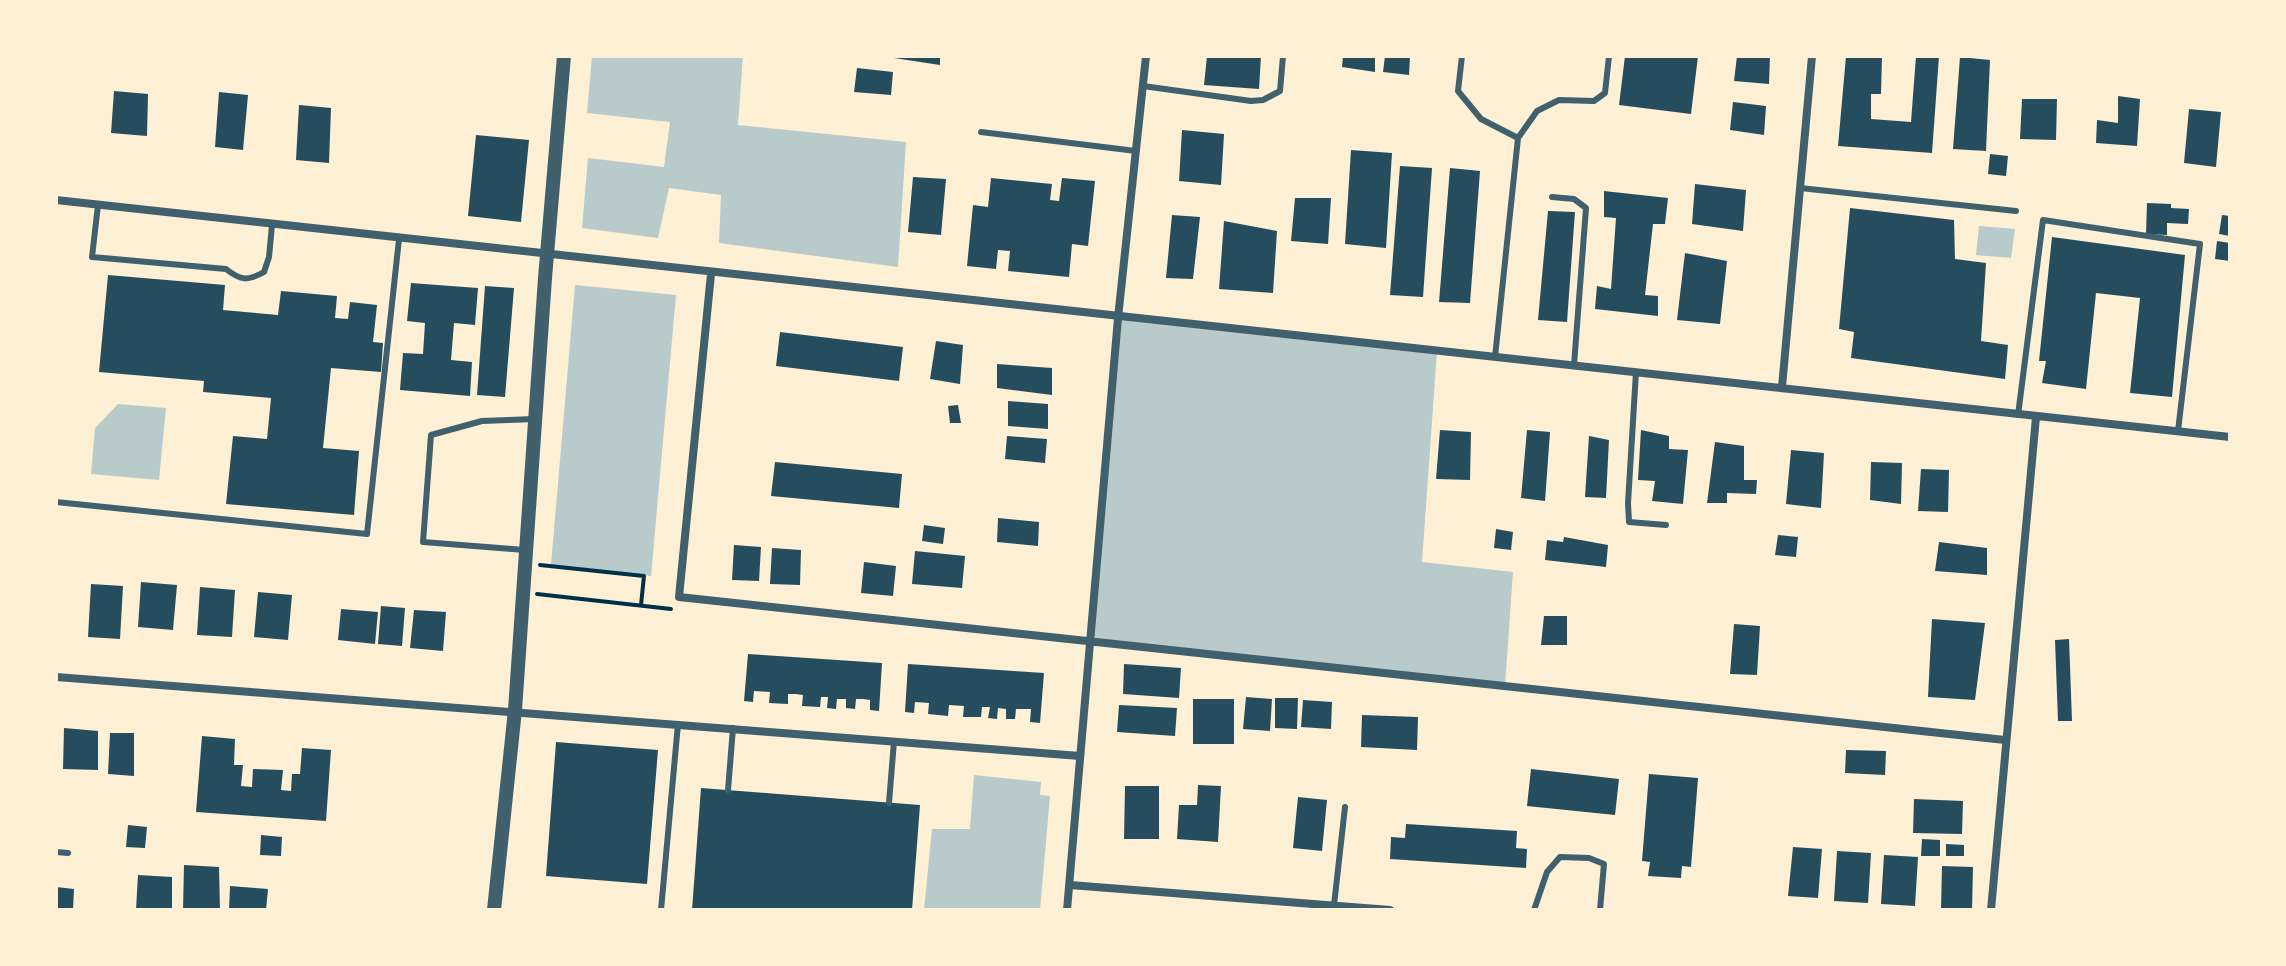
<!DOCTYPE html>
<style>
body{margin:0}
#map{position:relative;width:2286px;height:966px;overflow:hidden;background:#fdf0d5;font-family:"PT Sans",sans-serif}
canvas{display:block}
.frame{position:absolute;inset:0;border:58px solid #fdf0d5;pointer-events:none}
</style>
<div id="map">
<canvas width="2286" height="966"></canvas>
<div class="frame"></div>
</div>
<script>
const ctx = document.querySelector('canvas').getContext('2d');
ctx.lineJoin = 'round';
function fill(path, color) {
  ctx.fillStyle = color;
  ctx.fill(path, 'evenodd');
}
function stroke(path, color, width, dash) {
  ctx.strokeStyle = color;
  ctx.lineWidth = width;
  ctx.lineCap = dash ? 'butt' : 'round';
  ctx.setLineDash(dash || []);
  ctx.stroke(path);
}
const green = new Path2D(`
 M592,56H743L738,125L906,142L898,267L719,243L721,195L669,188L658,238L582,228L588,158L664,167L670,122L587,113Z
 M1979,226L2015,229L2011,258L1976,255Z
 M575,285L676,295L651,576L551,565Z
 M1118,318L1437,351L1422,562L1513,572L1505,686L1089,641Z
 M118,404L166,408L159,480L91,474L95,428Z
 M974,775L1041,782L1040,795L1050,796L1040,910H924L932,829H970Z`);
const building = new Path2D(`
 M894,56H940V65L894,58Z
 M1207,56H1261L1259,89L1204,85Z
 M1343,56H1375V72L1342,67Z
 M1385,56H1410L1409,75L1383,72Z
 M1625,56H1698L1691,114L1619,105Z
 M1737,56H1770L1769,84L1734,81Z
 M1846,56H1882L1881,94H1871V119L1911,122L1916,56H1939L1932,153L1838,146Z
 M1960,57L1990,60L1986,151L1953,149Z
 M857,68L893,72L891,95L854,92Z
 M114,91L148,94L147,136L111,133Z
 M219,92L248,95L243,150L215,147Z
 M2118,96L2140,99L2137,146L2096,143L2097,120L2118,123Z
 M2022,99H2057L2056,140L2020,139Z
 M1733,102L1766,106L1764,135L1730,130Z
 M299,105L331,108L329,163L296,160Z
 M2189,109L2221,112L2216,167L2184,163Z
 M1182,130L1224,134L1221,185L1179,181Z
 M476,135L529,140L521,222L468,216Z
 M1351,150L1392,153L1386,248L1345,244Z
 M1990,154L2008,156L2006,176L1988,174Z
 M1400,166L1432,168L1423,297L1390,295Z
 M1450,168L1480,171L1470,303L1439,302Z
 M913,177L946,179L941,235L908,232Z
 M991,178L1052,184L1050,200L1059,201L1062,178L1095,181L1088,246L1072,244L1069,277L1008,271L1010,251L998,250L996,269L967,266L973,205L988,207Z
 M1695,184L1746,190L1743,231L1692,224Z
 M1604,191L1668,198L1665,224H1653L1645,295L1658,296V316L1595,309L1597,286L1611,289L1616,218L1604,217Z
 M1295,198H1331L1328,244L1291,241Z
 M2147,203L2171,204V208L2189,209L2188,224L2167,223V235L2146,234Z
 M1850,208L1954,220L1955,259L1986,263L1981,341L2008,345L2005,379L1851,358L1854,332L1839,329Z
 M1548,211L1575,212L1567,322L1538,320Z
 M1172,215L1200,217L1193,279L1166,278Z
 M2222,215L2230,216V236L2219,234Z
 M1224,221L1277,231L1273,293L1219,289Z
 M2052,237L2185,255L2172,397L2130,393L2140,298L2096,293L2086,389L2042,383L2046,361H2039Z
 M2217,241L2230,243V261L2215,259Z
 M1685,253L1727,261L1720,324L1677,320Z
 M108,275L225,285L223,310L278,315L281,291L337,296L335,318L348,319L350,302L377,305L373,342L383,343L381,372L331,368L323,448L359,451L354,515L226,504L233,436L267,439L271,398L203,392L204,381L99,372Z
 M411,283L478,288L475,325L454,323L451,360L472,362L470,396L400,390L403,353L423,354L425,323L407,321Z
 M485,286L514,288L505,397L477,395Z
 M780,332L903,347L899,381L776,366Z
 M936,341L963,345L960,384L930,379Z
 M997,364L1052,368V395L997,388Z
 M1008,401L1048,404V429L1008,426Z
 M958,405L961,423H950L948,406Z
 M1440,430L1471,432L1470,480L1436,479Z
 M1527,430L1550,432L1545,501L1521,498Z
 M1641,430L1669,436V449L1688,450L1683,504L1652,501L1655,481L1638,480Z
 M1007,436L1047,439L1045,463L1005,459Z
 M1589,436L1609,440L1606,498L1585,497Z
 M1715,442L1744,446V480H1757L1756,494L1727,493V503H1707Z
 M1791,450L1824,453L1821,508L1786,504Z
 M775,462L902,474L899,508L771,496Z
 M1871,462L1902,463L1901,504L1870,500Z
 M1921,469L1949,470L1948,512L1918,511Z
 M998,518L1039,522L1038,546L997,542Z
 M924,525L945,528L943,544L922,541Z
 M1496,529L1513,532L1511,550L1494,548Z
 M1778,535L1798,537L1796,557L1775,555Z
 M1564,537L1608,545L1606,567L1545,560L1547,540L1563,542Z
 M1939,542L1987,548V575L1935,571Z
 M734,545L761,547L759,581L732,580Z
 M772,548L801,550L800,585L770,584Z
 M915,551L965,556L962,588L912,584Z
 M864,562L896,566L893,596L861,593Z
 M141,582L177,585L173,630L138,627Z
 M91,584L123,586L120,639L88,637Z
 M200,587L235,590L232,637L197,635Z
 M258,592L292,595L288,640L254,637Z
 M381,606L405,608L402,646L378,644Z
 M341,609L378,612L375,644L338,640Z
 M414,610L446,612L443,651L410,648Z
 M1544,616H1567V645H1541Z
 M1932,619L1985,623L1975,700L1928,697Z
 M1734,624L1760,626L1757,675L1730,674Z
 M2069,639L2072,721H2058L2055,640Z
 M748,654L882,663L879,711L870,710V700L863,699H856L855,709L846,708V699H837L836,709L827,708L828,697H821L820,707L802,706L803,695L796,694H788V704L769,703L770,692L754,691L753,702L744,701Z
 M908,664L1044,673L1040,723L1030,722L1031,709H1016L1015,719H1006V709L998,708L997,719L988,718L990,707H982L981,717H963L964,706L949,705L948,716L928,714L929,703L915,702L914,713L905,712Z
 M1124,664L1181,668L1179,698L1123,694Z
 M1246,697L1272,699L1270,731L1243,729Z
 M1275,698H1298L1297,729L1275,728Z
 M1193,699H1234V744H1193Z
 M1303,700L1332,702L1331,729L1301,727Z
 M1119,705L1177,708L1175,736L1117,732Z
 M1362,715L1418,717L1417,750L1361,747Z
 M64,728L98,731V770L63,769Z
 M110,733H134V776L108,774Z
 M202,736L235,739L234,765H243L241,786L252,787L253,769L283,770L281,790L291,791L292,774H300L302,748L331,750L326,821L196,812Z
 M556,742L658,750L647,884L546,876Z
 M1846,750L1886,751L1885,775L1845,773Z
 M1531,769L1619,779L1615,815L1527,806Z
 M1649,774L1698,778L1691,867L1682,866L1681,878L1648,876L1650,862L1642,861Z
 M1198,785L1221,786L1218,842L1177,839L1179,805H1197Z
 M1125,786H1159V839H1124Z
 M701,788L920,805L912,910H692Z
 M1298,797L1327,800L1322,851L1293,848Z
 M1914,799L1963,801L1962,834L1913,833Z
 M1406,824L1517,831L1516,848L1527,849L1526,868L1390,859L1391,837L1405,838Z
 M128,825L147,827L145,848L126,847Z
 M261,835L282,837L281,856L260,855Z
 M1922,839L1940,840V856H1921Z
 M1946,844L1964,845V856H1946Z
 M1793,847L1822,849L1818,898L1788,896Z
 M1837,851L1871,853L1868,903L1834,901Z
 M1884,855L1918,857L1915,906L1881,904Z
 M184,865L219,867L220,910H183Z
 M1942,866L1973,867L1972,910H1941Z
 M138,875L172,877V910H136Z
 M230,886L268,889L266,910H229Z
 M56,887L74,889L73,910H56Z`);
const path = new Path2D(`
 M540,565L644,576L641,605
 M537,594L671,609`);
const service = new Path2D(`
 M1462,56L1458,91L1481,119L1518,138
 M1143,86L1251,101L1263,100L1280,91L1283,56
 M981,132L1136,151
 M1800,188L2016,211
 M1552,197L1574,199L1586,208L1574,365
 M98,205L92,257L226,269C241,281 248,281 264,272L269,257L272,225
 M1495,357L1518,138L1537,111L1559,100L1594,101L1605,93L1609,56
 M1636,372L1628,503L1629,522L1666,525
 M2018,415L2043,220L2200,244L2178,431
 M56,502L367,534L399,239
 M525,550L423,542L431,435L482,421L535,419
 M728,790L733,728
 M889,803L894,741
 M56,852L68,853
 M1334,905L1345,807
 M661,910L678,724
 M1534,910L1547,872L1560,857L1589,858L1604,864L1600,910`);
const minor = new Path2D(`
 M56,200L2230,437
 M711,274L679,597L2005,740
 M1782,387L1812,56
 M56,677L1080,756
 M1070,885L1390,910
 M1067,910L1118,318L1146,56
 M1991,910L2036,417`);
const tertiary = new Path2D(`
 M494,910L515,710L545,278L564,56`);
fill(green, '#b9caca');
fill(building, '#264d5e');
stroke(path, '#003049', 4);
stroke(service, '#3f606c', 6);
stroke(minor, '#3f606c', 8);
stroke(tertiary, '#3f606c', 14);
</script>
